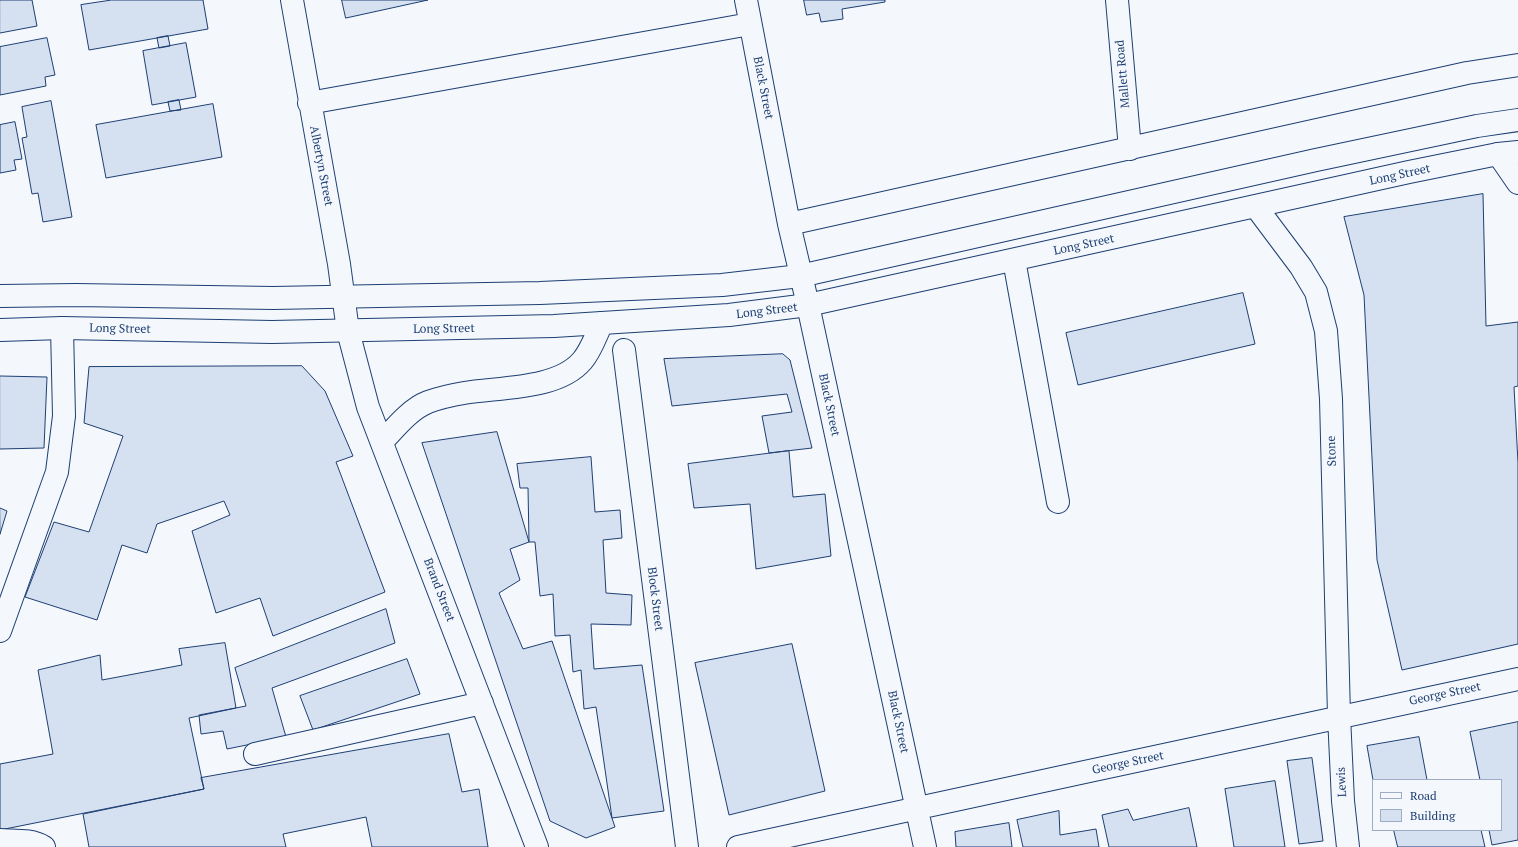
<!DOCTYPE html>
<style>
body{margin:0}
#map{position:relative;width:1518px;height:847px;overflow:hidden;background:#f4f7fb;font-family:"PT Serif",serif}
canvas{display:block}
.legend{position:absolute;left:1372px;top:779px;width:130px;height:52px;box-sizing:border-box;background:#f4f7fb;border:1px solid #9eadc5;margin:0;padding:5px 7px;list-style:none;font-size:12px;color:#1d3f73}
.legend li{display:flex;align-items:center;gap:8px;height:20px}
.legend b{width:20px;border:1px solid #9eadc5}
</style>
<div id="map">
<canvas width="1518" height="847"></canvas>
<ul class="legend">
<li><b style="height:5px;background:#f4f7fb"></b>Road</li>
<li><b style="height:11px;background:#d5e0f0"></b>Building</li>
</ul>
</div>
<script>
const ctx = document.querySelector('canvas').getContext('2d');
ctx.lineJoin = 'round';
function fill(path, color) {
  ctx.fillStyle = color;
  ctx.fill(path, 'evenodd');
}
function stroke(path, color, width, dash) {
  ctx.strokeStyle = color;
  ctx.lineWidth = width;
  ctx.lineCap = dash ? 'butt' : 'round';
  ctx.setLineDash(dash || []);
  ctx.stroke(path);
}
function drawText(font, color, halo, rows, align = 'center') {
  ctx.font = font + ' "PT Serif",serif';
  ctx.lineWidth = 3;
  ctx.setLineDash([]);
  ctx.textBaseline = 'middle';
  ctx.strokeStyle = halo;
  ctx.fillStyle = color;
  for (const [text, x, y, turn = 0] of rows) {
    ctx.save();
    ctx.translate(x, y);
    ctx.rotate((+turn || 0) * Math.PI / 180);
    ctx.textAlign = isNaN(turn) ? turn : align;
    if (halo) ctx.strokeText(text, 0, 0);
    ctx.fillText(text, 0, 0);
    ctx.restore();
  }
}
const building = new Path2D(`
 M0,0H32L37,26L0,33Z
 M112,0H203L208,29L89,50L81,5Z
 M342,0H428L346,18Z
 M804,0H885V2L842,9L843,19L821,22L819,13L807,15Z
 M168,36L170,46L159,48L157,38Z
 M47,38L55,75L45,77L46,86L0,95V47Z
 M186,43L196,97L152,105L143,51Z
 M179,100L181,110L170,111L168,102Z
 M51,101L72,217L43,222L38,193L32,194L22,138L27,137L22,107Z
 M213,104L222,157L106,178L96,125Z
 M15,122L22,159L14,160L16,170L0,173V125Z
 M1483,194L1486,326L1518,322V386L1514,387L1518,463V644L1402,670L1377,560L1364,295L1344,217Z
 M1243,293L1255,344L1078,385L1066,333Z
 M783,354L790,360L812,448L769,453L762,416L792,412L787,394L672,406L664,359Z
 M302,366L325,391L353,456L336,462L385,592L273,636L260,598L216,613L192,531L230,515L224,501L157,524L147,553L122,545L97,620L25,597L54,522L89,532L123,436L84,423L89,367Z
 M0,376L47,377L44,448L0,449Z
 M497,432L529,542L510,549L520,580L499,593L523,649L552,641L615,827L586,838L550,821L422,443Z
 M789,451L793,497L825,494L831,556L756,569L750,504L694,508L688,464Z
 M591,457L595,512L620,510L622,538L603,540L606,593L632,595L631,625L591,624L594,669L642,665L664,811L612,818L596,707L584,709L581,670L573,672L570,635L555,636L553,594L540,596L535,542H529L528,488H520L517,464Z
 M0,508L7,511L0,534Z
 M386,609L395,643L272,688L286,737L227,749L223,731L201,734L199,715L246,706L235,668Z
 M225,643L236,708L189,718L204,789L0,830V764L53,754L38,670L100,655L102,680L182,665L179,649Z
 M792,644L825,791L729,815L695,663Z
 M407,659L420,694L313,730L300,696Z
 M1518,722V840L1492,845L1489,830H1501V780H1480L1470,732Z
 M449,734L462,792L479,789L488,847H372L366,817L283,834L286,847H89L83,814L204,789L201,778Z
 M1419,737L1427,780H1373L1367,746Z
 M1312,758L1323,841L1299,844L1287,761Z
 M1275,781L1285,847H1234L1225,789Z
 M1189,808L1197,847H1109L1102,815L1128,809L1133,820Z
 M1059,811L1060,835L1096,829L1099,847H1023L1017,820Z
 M1009,823L1012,847H956L955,832Z
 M1394,830H1481L1485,847H1398Z`);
const minor = new Path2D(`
 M292,0L339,264L348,331L368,407L537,847
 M746,0L789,224L808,305L925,847
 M1117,0L1130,149
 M309,103L750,24
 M1498,154L1518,183
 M1256,207L1301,267L1316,292L1326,331L1331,399L1339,716L1343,801L1348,847
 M789,224L1467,73L1518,65
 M1014,260L1058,502
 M624,350L687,847
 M382,442C395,428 410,409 428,402C439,398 452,395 464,393C499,387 557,390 582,361C591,351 596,335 602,323
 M0,631L57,472L64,416L62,328
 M255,754L482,703
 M0,840C15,841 31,839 44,847
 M738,847C998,792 1258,733 1518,679`);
const highway = new Path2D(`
 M0,296L76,295L273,298L540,293L722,285L800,276L1316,160L1477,126L1518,120
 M0,330L62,328L272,332L554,326L729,315L808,305L1409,172L1498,154L1518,152`);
const streetNames = [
 ["Mallett Road",1123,74,-95],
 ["Black Street",763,88,79],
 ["Albertyn Street",321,166,79],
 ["Long Street",1400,175,-12],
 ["Long Street",1084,245,-12],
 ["Long Street",767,311,-7],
 ["Long Street",120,329,1],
 ["Long Street",444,329,-1],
 ["Black Street",829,405,78],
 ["Stone",1332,451,-92],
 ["Brand Street",439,590,69],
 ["Block Street",655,599,83],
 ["George Street",1445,694,-12],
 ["Black Street",898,722,78],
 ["George Street",1128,763,-12],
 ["Lewis",1342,782,-93]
];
fill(building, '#d5e0f0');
stroke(building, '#1d3f73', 1);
stroke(minor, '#1d3f73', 24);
stroke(highway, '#1d3f73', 24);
stroke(minor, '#f4f7fb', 22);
stroke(highway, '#f4f7fb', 22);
drawText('12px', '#1d3f73', '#f4f7fb', streetNames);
</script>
